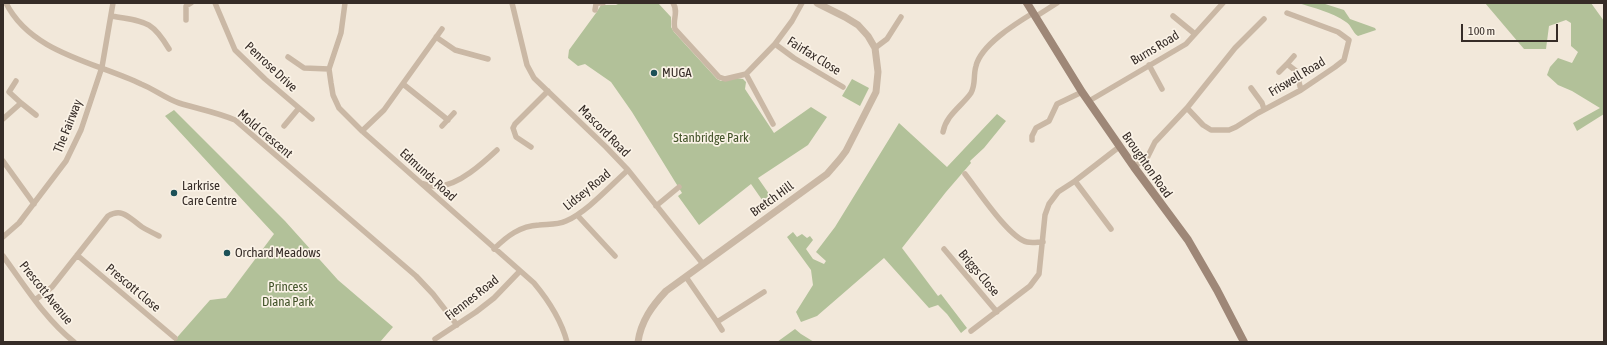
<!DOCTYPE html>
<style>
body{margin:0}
#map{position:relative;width:1607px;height:345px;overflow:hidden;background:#f2e8da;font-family:"Asap Condensed",sans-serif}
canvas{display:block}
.frame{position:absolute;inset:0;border:4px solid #362c27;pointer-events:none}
.scale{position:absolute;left:1461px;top:24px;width:97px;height:18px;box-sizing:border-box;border:2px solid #362c27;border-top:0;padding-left:5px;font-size:12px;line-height:14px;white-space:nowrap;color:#362c27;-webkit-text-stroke:3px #faf2e6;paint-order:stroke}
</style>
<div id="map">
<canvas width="1607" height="345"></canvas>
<div class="frame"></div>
<div class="scale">100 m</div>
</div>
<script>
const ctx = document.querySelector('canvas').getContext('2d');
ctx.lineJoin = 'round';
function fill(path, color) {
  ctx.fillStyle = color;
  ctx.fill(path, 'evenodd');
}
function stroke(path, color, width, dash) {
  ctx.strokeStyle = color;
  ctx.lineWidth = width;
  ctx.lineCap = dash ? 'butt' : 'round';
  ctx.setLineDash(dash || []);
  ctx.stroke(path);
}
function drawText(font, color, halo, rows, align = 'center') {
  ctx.font = font + ' "Asap Condensed",sans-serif';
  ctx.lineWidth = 3.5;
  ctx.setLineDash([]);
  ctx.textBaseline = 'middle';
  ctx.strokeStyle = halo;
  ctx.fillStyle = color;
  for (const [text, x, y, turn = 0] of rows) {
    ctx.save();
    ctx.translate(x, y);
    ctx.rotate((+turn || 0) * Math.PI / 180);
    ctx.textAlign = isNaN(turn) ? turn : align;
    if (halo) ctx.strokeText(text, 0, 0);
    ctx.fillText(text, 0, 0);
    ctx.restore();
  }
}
const green = new Path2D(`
 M620,3H658L671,17V27L674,32L717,79L721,81L736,78L743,79L746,82L745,89L774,133L811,107L827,117L808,145L758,178L774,201L767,207L751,184L699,225L678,196L682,193L632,112L611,82L585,64L578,66L568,58L569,50L596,13L601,5H616Z
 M1298,3H1322L1344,10L1350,19L1375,28L1376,30L1358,36C1352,32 1352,26 1346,22C1332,12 1314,8 1298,3Z
 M1485,3H1591L1604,21V114L1577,131L1573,123L1600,108L1572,91L1558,85L1547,75L1550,67L1558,58L1572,63L1578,52L1571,46V23L1566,20L1549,26L1546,49H1524Z
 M852,79L869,88L860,106L842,96Z
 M174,110L285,221L338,280L393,327L380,342H173L210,300L226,298L274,234L165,116Z
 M997,114L1006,121L984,148L970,161L971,163L946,192L902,248L938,296L941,294L967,328L961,333L947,314L938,305L929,308L884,258L817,316L801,322L796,312L813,285L811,270L787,237L793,232L797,237L802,234L807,238L810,236L813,240L806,249L813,259L824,264L826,261L816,252L835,227L899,123L947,167Z
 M795,329L801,334L814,342H777Z`);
const minor = new Path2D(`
 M6,3C31,53 95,62 141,84C154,89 166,99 179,103C198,109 216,112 235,120L416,276L433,294L457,325
 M215,3L235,50L265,79L312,119
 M345,3L341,33L329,69L331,83L333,95L339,108L362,131L534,283C549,301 561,319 567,342
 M512,3L527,65L534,78L606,147L628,170L703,264
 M596,3H603
 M673,3C679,12 672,20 675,29L719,77L725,79L746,74
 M595,10L596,4
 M112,16C144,22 151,19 169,49
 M1173,16L1195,34
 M1035,17L1057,3
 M186,20V6L191,3
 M436,37L455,50L488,59
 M775,44L794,58L843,87
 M875,48L887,39L901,17
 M1294,56L1287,64L1296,71L1301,90
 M288,57L304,68L329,69
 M1149,65L1162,89
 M1279,72L1287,64
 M16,81L9,92L21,103
 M403,84L448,120
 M1251,88L1262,103L1264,109
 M1089,101L1186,44L1223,3
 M1187,108L1235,48L1264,19
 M3,119L21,103L36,115
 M773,124L746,74L775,44L792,21L802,3
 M284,126L299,108
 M442,126L454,113
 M362,131L384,110L442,29
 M943,132C946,115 962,106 971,93C976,84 973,76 976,66C981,45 1015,24 1033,13
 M1032,140V136L1036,128L1049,121L1057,104L1082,92
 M531,147L516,137L513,128L515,124L548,91
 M3,161L34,204
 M1134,167L1147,158L1155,142L1187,108L1203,125L1211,130H1229L1236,127L1258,113L1301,90L1335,67L1344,60L1349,40L1338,32L1287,13
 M965,174C977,189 1009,238 1027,242C1032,243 1038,242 1043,242
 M1075,181L1111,229
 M421,183C427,185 433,187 439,186C459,185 483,163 497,150
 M656,206L679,187
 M578,216L615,256
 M3,237L19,223L66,161L81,130L102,67L113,3
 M494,249C507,236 520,226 539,225C548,224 557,225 566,221C587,212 610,186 628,170
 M944,249L997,312
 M77,255L175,338
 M3,256C25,286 45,319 74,342
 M686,277L717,322L764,292
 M35,300L52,287L108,216C123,207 130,219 142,227C147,230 153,233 159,236
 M717,322L722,330
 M971,331L1030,286L1039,274L1045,215L1049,204L1058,192L1075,181L1119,147
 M435,339L476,312L494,298L520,271`);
const tertiary = new Path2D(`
 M638,342C641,321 652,306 666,291L827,174L840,159L846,151L876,92L878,72L875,48L868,36L858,25L845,17L817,3`);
const secondary = new Path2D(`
 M1027,3L1082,92L1134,167L1188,240L1217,290L1244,342`);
const markers = [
 [654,73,4,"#1c5158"],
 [174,193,4,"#1c5158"],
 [227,253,4,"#1c5158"]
];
const streetNames = [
 ["Burns Road",1155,48,-31],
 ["Fairfax Close",814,56,32],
 ["Penrose Drive",271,67,43],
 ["Friswell Road",1297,77,-31],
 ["The Fairway",68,126,-68],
 ["Mascord Road",604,131,45],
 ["Mold Crescent",265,134,40],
 ["Broughton Road",1147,165,55],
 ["Edmunds Road",428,175,42],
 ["Lidsey Road",587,190,-39],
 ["Bretch Hill",772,199,-36],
 ["Briggs Close",979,273,50],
 ["Prescott Close",133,288,40],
 ["Prescott Avenue",46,293,51],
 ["Fiennes Road",472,298,-38]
];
const poiNames = [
 ["MUGA",662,73],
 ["Larkrise",182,186],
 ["Care Centre",182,201],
 ["Orchard Meadows",235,253]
];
const parkNames = [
 ["Stanbridge Park",711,138],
 ["Princess",288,287],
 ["Diana Park",288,302]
];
fill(green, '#b2c199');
stroke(minor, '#cab8a5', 5.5);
stroke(tertiary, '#cab8a5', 7);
stroke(secondary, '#9e8777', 8);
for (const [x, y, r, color] of markers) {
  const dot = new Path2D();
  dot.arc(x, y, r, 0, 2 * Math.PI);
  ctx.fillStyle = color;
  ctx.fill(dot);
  stroke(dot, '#faf2e6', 1.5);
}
drawText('13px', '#362c27', '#faf2e6', streetNames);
drawText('13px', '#362c27', '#faf2e6', poiNames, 'left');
drawText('13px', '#43542a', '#faf2e6', parkNames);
</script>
